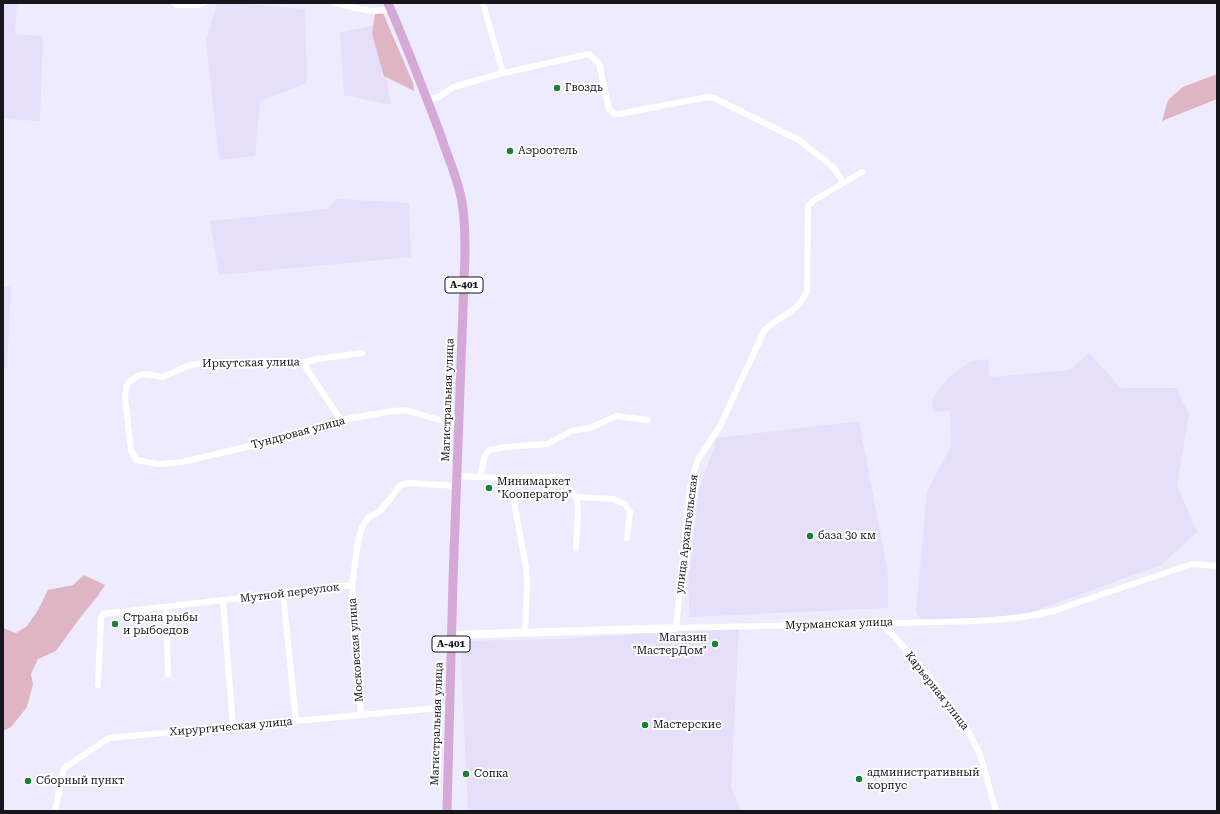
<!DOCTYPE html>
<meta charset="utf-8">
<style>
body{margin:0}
#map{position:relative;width:1220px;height:814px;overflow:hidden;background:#eeebfe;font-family:"Roboto Serif",serif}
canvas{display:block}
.frame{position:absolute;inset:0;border:4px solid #16151b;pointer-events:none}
</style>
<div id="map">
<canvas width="1220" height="814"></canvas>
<div class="frame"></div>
</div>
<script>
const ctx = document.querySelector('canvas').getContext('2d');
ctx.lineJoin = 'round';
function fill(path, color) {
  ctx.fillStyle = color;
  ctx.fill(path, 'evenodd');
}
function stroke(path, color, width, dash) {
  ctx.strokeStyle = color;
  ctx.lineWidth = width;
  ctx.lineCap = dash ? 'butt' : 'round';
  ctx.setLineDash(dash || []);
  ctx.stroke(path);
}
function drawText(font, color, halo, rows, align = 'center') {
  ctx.font = font + ' "Roboto Serif",serif';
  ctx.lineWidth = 4;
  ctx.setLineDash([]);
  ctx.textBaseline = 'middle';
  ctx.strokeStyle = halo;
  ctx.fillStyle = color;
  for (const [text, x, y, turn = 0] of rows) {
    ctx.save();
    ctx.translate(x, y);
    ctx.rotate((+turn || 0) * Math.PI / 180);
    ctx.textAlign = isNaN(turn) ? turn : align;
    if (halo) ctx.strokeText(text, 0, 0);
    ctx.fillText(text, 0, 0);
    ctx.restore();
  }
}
const built = new Path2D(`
 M3,3H17L15,34L43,36L40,121L3,119Z
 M217,3H234L305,9L307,83L260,101L255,156L219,160L206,42Z
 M377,25L391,105L344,95L340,32Z
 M338,199L409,203L411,257L219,275L210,221L327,209Z
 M3,287H11L7,368L3,370Z
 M1089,353L1121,388H1176L1189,414L1177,485L1197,532L1161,565L1029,613L1010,617L971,619L925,620L920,618L916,612L927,491L951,446L950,411L933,412L932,399L949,377L969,362L988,359L990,377L1070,370Z
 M859,421L888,573V608L690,617L688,587L699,490L717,438Z
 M739,627L731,787L741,811H468L460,641L561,639Z`);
const green = new Path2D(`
 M383,13L413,83L414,91L384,76L372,34L375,14Z
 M1217,74V99L1162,121L1168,100L1183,87Z
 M84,575L105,585L97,597L79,619L56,651L38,659L31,674L33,684L27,707L11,727L3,731V628L16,633L27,626L38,610L48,590L73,585Z`);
const street = new Path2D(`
 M174,3L177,5H198L204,3
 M334,3L370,11L391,10
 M483,3L503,73
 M427,100L439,97L453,87L503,73L589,54L599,63L609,109L615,114H619L708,97L714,98L799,140L833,167L843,182
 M862,172L813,201L808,206L807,291C798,313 779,315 764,331L720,426L698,460L693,474L690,487L676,628C748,627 820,624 892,623C945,621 1001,624 1053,611L1192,564L1217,566
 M362,353L317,359L303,363L295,361L202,363L187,366L163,377L145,374L137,376L129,382L126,387L125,398L131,450L136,460L159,464L182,462L306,433L341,420L393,411L406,410L459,426
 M303,363L341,420
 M457,476L502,478L513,496L526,568L527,584L525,633
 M480,477L485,455L490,450L505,447L548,444L571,431L590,428L616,416L648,420
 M502,478L559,477L564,479L567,487L577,498L578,514L576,548
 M576,497L613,499L625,504L630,512L627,538
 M283,593L296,721
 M223,600L233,727
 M166,607L168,674
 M882,623L925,671L966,727L980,754L996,811
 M98,685L101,618L103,614L352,585
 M361,715L352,585L358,542L362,527L369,517L380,511L391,498L399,486L408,483L457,486
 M55,811L64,768L109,738L449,707`);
const secondary = new Path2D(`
 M452,635L676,628`);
const primary = new Path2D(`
 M388,3C407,46 424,91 441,136C448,158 458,179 462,202C465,219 465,237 465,254L453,580L447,811`);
const markers = [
 [557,88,4,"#1d7f31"],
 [510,151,4,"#1d7f31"],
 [489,488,4,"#1d7f31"],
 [810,536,4,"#1d7f31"],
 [115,624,4,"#1d7f31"],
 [715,644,4,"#1d7f31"],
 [645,725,4,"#1d7f31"],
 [466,774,4,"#1d7f31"],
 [859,779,4,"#1d7f31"],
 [28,781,4,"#1d7f31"]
];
const shields = [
 [464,285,38],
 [451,644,38]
];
const shieldNames = [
 ["А-401",464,285],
 ["А-401",451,644]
];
const poiNames = [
 ["Гвоздь",565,88],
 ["Аэроотель",518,151],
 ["Минимаркет",497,482],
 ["\"Кооператор\"",497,495],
 ["база 30 км",818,536],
 ["Страна рыбы",123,618],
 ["и рыбоедов",123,631],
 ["Магазин",707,638,"right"],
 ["\"МастерДом\"",707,651,"right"],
 ["Мастерские",653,725],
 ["административный",867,773],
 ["корпус",867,786],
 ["Сопка",474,774],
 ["Сборный пункт",36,781]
];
const streetNames = [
 ["Иркутская улица",251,363,-1],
 ["Магистральная улица",448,400,-88],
 ["Тундровая улица",298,433,-15],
 ["улица Архангельская",687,534,-83],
 ["Мутной переулок",290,593,-7],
 ["Мурманская улица",839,624,-2],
 ["Московская улица",356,650,-94],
 ["Карьерная улица",937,691,52],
 ["Магистральная улица",437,724,-88],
 ["Хирургическая улица",231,727,-5]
];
fill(built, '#e5dff9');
fill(green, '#dfb4c3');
stroke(street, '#fff', 6);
stroke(secondary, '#fff', 8);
stroke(primary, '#d5a9d7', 9);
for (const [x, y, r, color] of markers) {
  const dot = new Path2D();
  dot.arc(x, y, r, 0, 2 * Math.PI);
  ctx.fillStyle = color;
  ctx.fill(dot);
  stroke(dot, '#fff', 1.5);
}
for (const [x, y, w] of shields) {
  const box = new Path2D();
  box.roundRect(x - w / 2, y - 8, w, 16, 3);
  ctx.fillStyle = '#fff';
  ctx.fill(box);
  stroke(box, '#16151b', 1);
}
drawText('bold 10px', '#16151b', null, shieldNames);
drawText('11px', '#16151b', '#fff', poiNames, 'left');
drawText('11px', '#16151b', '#fff', streetNames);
</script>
